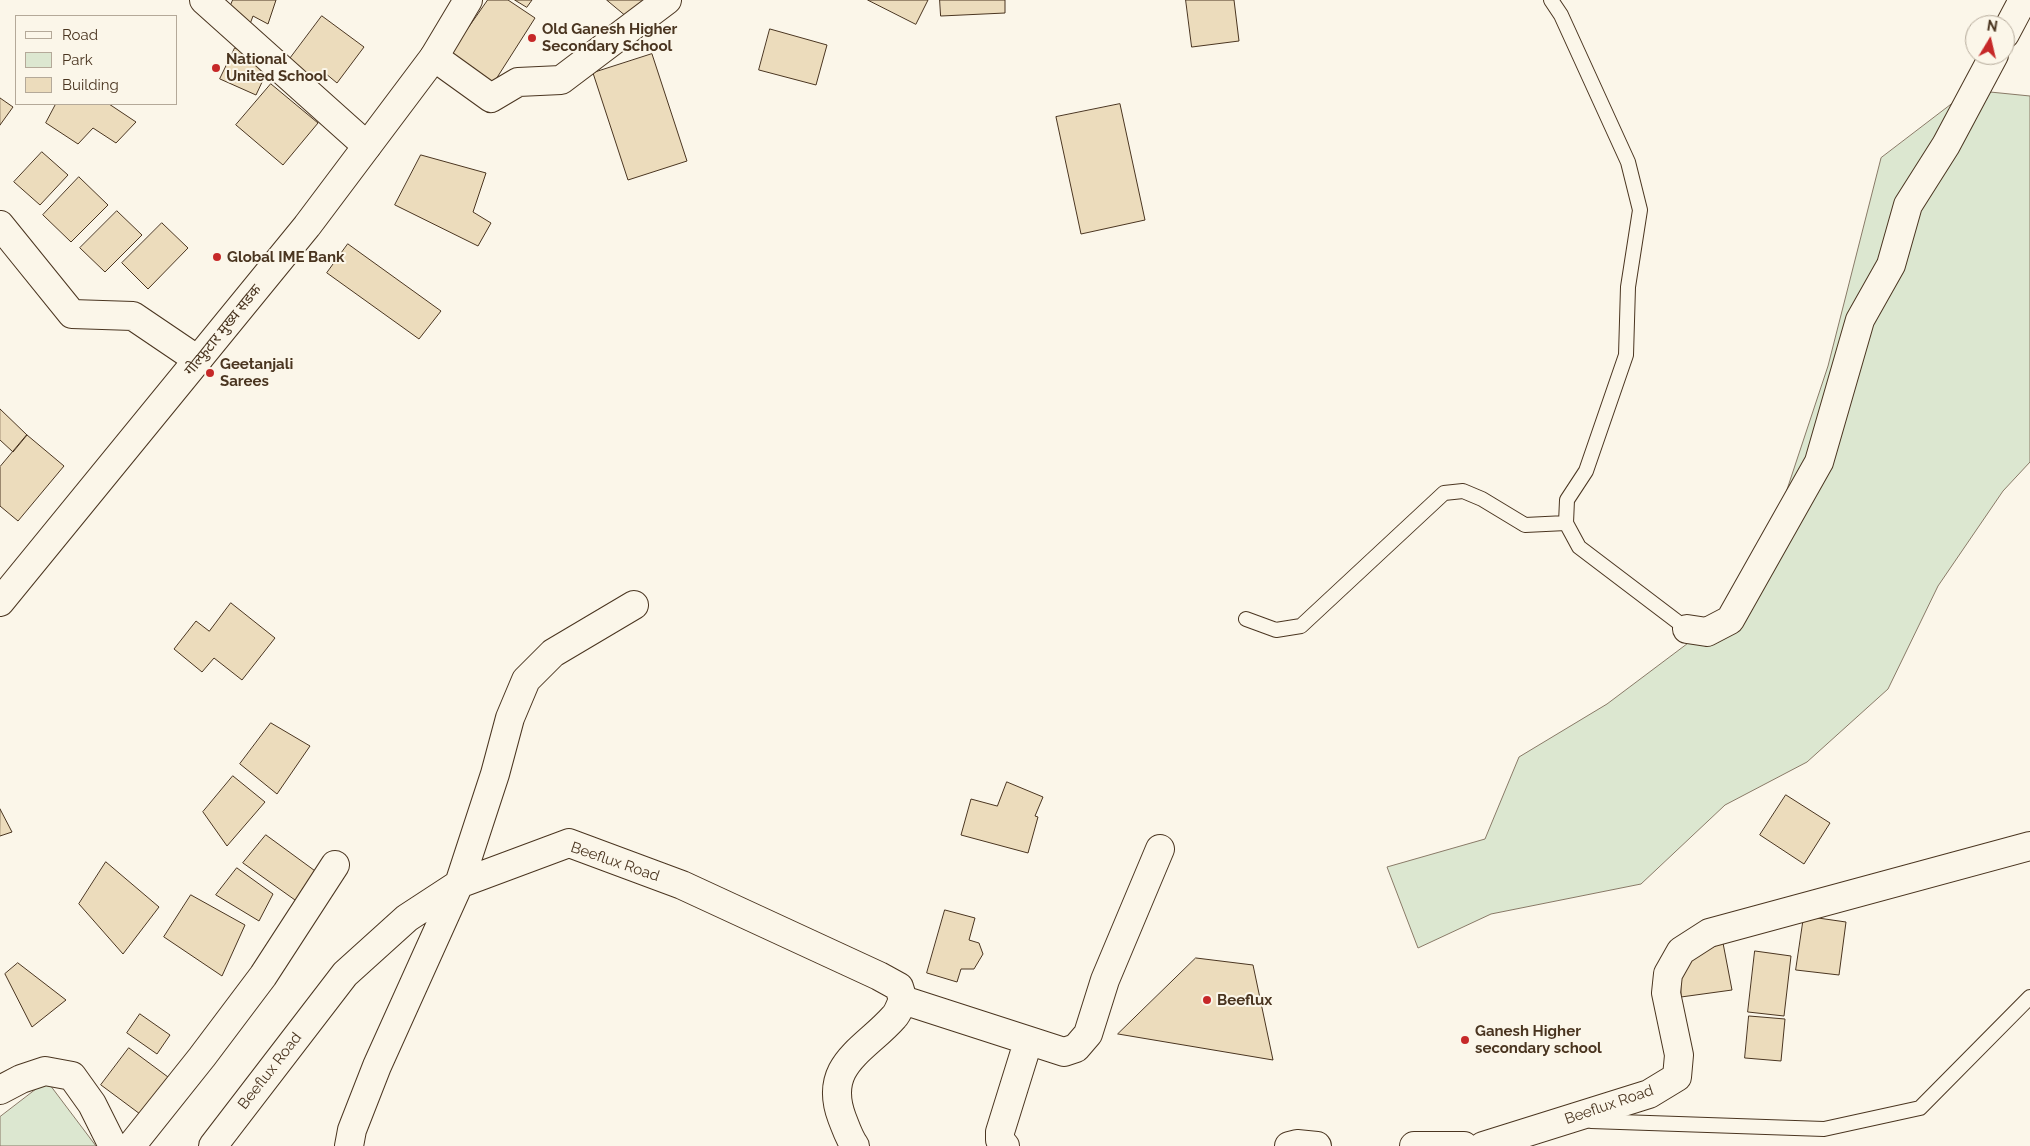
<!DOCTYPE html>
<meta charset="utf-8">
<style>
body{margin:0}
#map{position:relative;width:2030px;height:1146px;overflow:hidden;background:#fbf6e9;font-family:Raleway,sans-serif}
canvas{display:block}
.legend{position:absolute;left:15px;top:15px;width:162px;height:90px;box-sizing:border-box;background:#fbf6e9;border:1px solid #b4a999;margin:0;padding:6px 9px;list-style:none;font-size:15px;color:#4a3520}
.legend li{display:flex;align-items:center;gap:10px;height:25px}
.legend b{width:25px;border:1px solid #b4a999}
.north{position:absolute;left:1965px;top:15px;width:50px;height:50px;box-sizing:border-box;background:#fbf6e9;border:1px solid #b4a999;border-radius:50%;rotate:9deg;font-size:14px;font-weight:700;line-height:20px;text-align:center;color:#4a3520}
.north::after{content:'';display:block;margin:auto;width:18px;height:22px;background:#c62828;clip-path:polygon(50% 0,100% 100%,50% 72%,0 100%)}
</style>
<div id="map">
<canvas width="2030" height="1146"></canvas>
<ul class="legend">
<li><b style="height:6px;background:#fbf6e9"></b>Road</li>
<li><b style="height:14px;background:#dce7d0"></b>Park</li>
<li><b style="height:14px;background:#ecdcbc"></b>Building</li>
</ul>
<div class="north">N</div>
</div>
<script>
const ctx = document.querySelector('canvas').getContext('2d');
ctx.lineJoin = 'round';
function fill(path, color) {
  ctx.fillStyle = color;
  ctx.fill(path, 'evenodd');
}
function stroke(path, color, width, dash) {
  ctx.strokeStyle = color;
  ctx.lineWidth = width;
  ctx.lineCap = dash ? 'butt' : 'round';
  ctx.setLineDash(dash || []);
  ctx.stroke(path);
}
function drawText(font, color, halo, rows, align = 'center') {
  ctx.font = font + ' Raleway,"Noto Sans Devanagari",sans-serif';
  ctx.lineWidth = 4;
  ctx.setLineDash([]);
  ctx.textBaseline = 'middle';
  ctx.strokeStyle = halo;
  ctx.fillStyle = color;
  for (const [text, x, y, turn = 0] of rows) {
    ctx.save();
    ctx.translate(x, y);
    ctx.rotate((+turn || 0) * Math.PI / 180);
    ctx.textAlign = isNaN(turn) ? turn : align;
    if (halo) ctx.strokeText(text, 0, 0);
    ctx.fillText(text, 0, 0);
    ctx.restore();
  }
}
const green = new Path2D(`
 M1970,90L2030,96V462L2003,491L1938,586L1888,689L1807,762L1725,805L1641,884L1491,914L1418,948L1387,867L1485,839L1519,757L1607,704L1752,595L1828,366L1881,158Z
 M47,1081L96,1146H0V1117Z`);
const building = new Path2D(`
 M233,0H276L268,24L253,16L250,24L228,12Z
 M488,0H508L535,18L491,87L451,53Z
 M515,0H532L527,7Z
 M607,0H653L630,19Z
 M868,0H928L916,24Z
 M940,0H1005V13L941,16Z
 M1186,0H1234L1239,41L1192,47Z
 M322,16L364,47L337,83L325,73L318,82L289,60Z
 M770,29L827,45L816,85L759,70Z
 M235,48L270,65L256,95L220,79Z
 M652,54L687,161L628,180L593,73Z
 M271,84L318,123L283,165L236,125Z
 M0,98L13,107L0,125Z
 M56,104H109L136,122L116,143L93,128L78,144L46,123Z
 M1120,104L1145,220L1081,234L1056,117Z
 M42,152L68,175L40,205L14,182Z
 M421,155L486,173L473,212L491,223L478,246L395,205Z
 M79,177L108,205L71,242L43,215Z
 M117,211L142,235L105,272L80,248Z
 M162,223L188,248L148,289L122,263Z
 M348,244L441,311L419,339L327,273Z
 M0,409L27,435L13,452L0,440Z
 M27,435L64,466L18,521L0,506V467Z
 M231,603L275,638L242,680L214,658L202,672L174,649L196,621L209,631Z
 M271,723L310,746L277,794L240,764Z
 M233,776L265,802L227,846L203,812Z
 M1007,782L1043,797L1035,816L1038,817L1028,853L961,835L971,799L997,806Z
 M1786,795L1830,823L1804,864L1760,835Z
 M0,809L12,832L0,836Z
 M266,835L322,876L295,900L243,863Z
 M106,862L159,907L123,954L79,904Z
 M237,868L273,894L259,921L216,895Z
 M191,895L245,925L222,976L164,937Z
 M945,910L975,918L969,940L979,943L983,954L974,969H961L957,982L927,973Z
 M1804,916L1846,922L1839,975L1796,970Z
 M1723,943L1732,990L1681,997L1680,962Z
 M1755,951L1791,956L1784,1016L1748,1012Z
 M1196,958L1253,965L1273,1060L1118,1034Z
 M18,963L66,1000L32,1027L5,974Z
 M140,1014L170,1035L157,1054L127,1033Z
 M1749,1016L1785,1019L1781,1061L1745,1058Z
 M129,1048L168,1077L140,1114L101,1085Z`);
const lane = new Path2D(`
 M1551,0L1561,15L1628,162L1640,210L1628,287L1626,355L1586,471L1567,500L1566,523L1579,547L1687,629
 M1246,619L1276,630L1301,626L1444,493L1463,491L1482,499L1525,525L1566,523
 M1591,1121L1824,1129L1920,1108L2030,997`);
const street = new Path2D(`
 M204,0L367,146
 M2005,34L2023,0
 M434,57L491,98L518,82L561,80L667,0
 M0,225L72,314L133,316L198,360
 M1687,629L1707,632L1730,620L1819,462L1860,320L1891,265L1908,205L1946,145L1994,55
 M903,1000L1064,1052L1076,1048L1088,1034L1105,980L1160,849
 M0,1090L21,1079L45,1071L72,1076L92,1104L113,1146
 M131,1146L202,1057L263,976L335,865
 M213,1146L345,974L407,918L459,884L569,843L682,885L879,976L899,987L903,1000C900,1006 898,1013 894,1017C865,1050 822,1065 842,1118C846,1128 849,1138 855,1146
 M349,1146L352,1130L377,1066L459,884L495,774L510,718L526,680L553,653L634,605
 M1005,1146L1000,1140V1132L1028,1042
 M1289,1146L1297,1144L1317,1146
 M1414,1146H1464
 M1483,1146L1649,1094L1677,1077L1679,1055L1666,993L1668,974L1681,951L1709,933L2030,846`);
const secondary = new Path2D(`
 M0,602L307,226L434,57L468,0`);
const markers = [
 [532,38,5,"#c62828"],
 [216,68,5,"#c62828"],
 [217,257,5,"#c62828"],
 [210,373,5,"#c62828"],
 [1207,1000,5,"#c62828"],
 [1465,1040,5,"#c62828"]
];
const poiNames = [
 ["Old Ganesh Higher",542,29],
 ["Secondary School",542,46],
 ["National",226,59],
 ["United School",226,76],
 ["Global IME Bank",227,257],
 ["Geetanjali",220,364],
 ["Sarees",220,381],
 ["Beeflux",1217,1000],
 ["Ganesh Higher",1475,1031],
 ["secondary school",1475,1048]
];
const streetNames = [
 ["गोल्फुटार मुख्य सडक",223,330,-51],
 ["Beeflux Road",615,862,19],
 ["Beeflux Road",270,1071,-52],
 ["Beeflux Road",1609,1105,-19]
];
fill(green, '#dce7d0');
stroke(green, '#887966', 1);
fill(building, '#ecdcbc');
stroke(building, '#4a3520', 1);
stroke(lane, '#4a3520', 16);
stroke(street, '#4a3520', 30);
stroke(secondary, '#4a3520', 30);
stroke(lane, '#fbf6e9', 14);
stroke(street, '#fbf6e9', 28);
stroke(secondary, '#fbf6e9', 28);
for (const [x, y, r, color] of markers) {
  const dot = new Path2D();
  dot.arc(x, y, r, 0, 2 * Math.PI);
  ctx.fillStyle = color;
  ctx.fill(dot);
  stroke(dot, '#fbf6e9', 2);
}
drawText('bold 15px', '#4a3520', '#fbf6e9', poiNames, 'left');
drawText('15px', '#4a3520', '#fbf6e9', streetNames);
</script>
